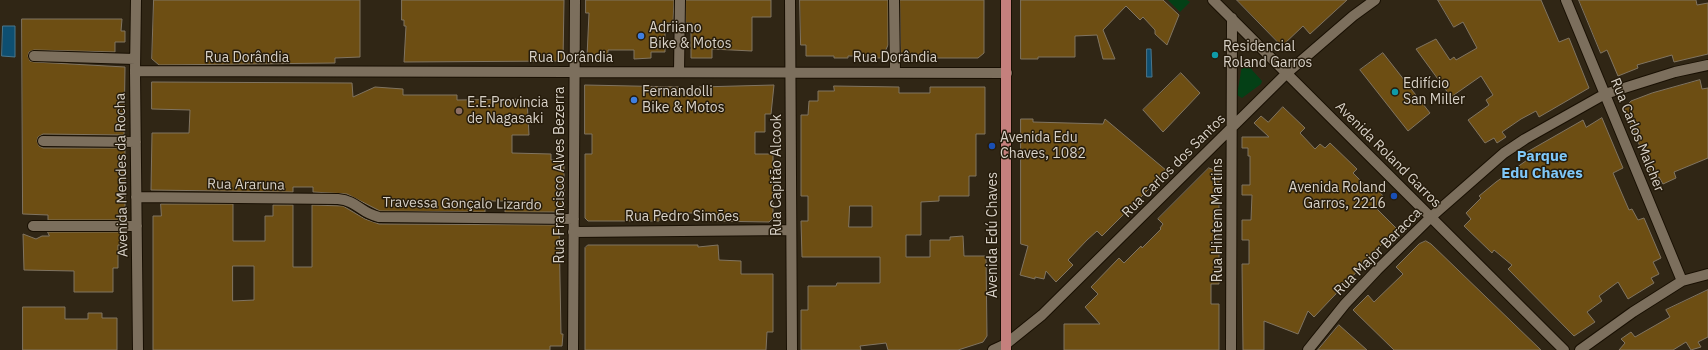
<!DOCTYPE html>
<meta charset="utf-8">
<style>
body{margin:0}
canvas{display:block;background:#302615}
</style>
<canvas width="1708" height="350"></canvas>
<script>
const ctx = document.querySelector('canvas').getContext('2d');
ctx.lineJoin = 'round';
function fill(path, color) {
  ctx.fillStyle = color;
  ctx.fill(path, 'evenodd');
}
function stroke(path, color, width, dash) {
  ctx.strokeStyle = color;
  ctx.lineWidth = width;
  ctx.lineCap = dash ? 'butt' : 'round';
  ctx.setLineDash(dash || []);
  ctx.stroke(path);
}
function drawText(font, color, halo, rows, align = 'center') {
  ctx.font = font + ' "IBM Plex Sans",sans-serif';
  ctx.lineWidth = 3;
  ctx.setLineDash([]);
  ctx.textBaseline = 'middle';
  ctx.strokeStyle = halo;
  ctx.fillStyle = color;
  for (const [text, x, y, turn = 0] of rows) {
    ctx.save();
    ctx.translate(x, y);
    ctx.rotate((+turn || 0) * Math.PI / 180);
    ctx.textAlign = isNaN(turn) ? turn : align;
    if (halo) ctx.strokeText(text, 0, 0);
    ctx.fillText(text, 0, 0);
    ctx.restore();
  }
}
const green = new Path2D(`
 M1168,0H1187L1190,2L1180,12Z
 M1243,60L1262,81L1261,84L1242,98L1237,95Z`);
const water = new Path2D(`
 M3,26H15V57L2,56Z
 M1147,49H1151L1152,77H1147Z`);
const building = new Path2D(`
 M154,0H360V57L335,58V63L159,65L152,59Z
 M402,0H564L563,61L404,62L406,26H404V20H402Z
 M586,0H674L673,23H665V52H651V58L634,59V50H608V59H591L587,57L589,13H586Z
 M686,0H771V17H752V51L712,49V58H691V23H686Z
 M800,0H888V45L884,54L881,58H872V56H848V58H834V56H806V45H801Z
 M900,0H984V53L978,58H905L901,54Z
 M1021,0H1163L1179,15L1167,45L1155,34V30L1143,17L1140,20L1126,6L1103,30L1115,59H1103L1097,35L1075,36V57H1038V59H1021Z
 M1237,0H1347L1310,34L1303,26L1282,46Z
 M1438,0H1541L1559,42L1569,38L1589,88L1539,117L1536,111L1521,119L1502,132L1506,137L1497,143L1494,138L1485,143L1468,120L1489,105L1486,100L1493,95L1481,76L1451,97L1416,49L1436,39L1450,60L1454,57L1456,60L1477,48L1463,22L1454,27Z
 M1579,0H1696L1697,5L1708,3V54L1674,62L1672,55L1637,65L1638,68L1618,76L1607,50L1601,53Z
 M22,19H122L121,31H125V42H115V52L34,50L29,52L28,56L30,61L34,62L125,67L124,135L43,134L38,137L37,141L39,146L43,148H124L125,150V220H48V215L23,214Z
 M1383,53L1430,113L1408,131L1360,70Z
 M1181,73L1200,93L1163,132L1143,110Z
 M1700,80L1702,89L1708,88V158L1674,172L1676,178L1663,184L1659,177L1654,180L1624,108L1631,101L1652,93Z
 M152,82L352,83L353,97L375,87L403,89V95H457V100L527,99L529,135H512V153L551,154V160H564V208H559V212H505V201H485V212L380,211L347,194L313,192V187H293V192L151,190L152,133H189L190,110L152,109Z
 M585,85L679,87V93H699V87L774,85L771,114H765V132H755V154H773V218L769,222L709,221V213H659V221H588L585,218V154H592V134H585Z
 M834,86L899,87V93H930V87H985V134H976V176H969V196H939V201L921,202V235H906V257H930V240H950V237L963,236L964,256H986L987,336L983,342L958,350H888L886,343L860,346L861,350H801V310H808V286H836L837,283H880V257H802L801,221H808V196H801V115H808L809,101H818V91H834ZM850,206H872V227H849Z
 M1283,107L1305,128L1300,133L1315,149L1320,144L1325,148L1330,143L1357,169L1353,173L1369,189L1373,185L1384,197L1378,203L1381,206L1377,209L1397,229L1367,259L1368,260L1314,317L1308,311L1298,334L1264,321V350H1243L1242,264H1249V240H1242V220H1251L1252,195H1242V185H1250V156H1248V148H1242V137H1269L1254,123L1261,116L1268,122Z
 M1602,118L1623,168L1613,173L1629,210L1632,209L1638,220L1644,218L1661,258L1653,262L1659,274L1651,278L1654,283L1628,299L1618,282L1599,296L1602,301L1587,312L1595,322L1574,336L1508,269L1512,265L1494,250L1492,253L1464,226L1471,219L1466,213L1481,198L1479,196L1496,182L1530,158L1527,152L1583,120L1586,127Z
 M1021,119H1033V122L1103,124L1105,119L1167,171L1102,236L1097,231L1087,240L1068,260L1073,265L1056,282L1046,271L1044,279L1035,277V279L1020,275L1028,246L1021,244Z
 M1209,168L1219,172V284H1211V304H1219V350H1064V324H1100L1085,307L1098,294L1091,287L1119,258L1124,263L1141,246L1142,248L1161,229L1160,228L1163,224L1158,219Z
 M161,204H233V241H265V216H273V205H293V267H312V205L343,206L365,219L379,224L559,225L561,334H563L562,346H550V350H153V216H161ZM233,266H254V300L233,301Z
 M48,232H125V245H118V268H113V292H74V271L24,270L23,234L36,239L42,236H49Z
 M1426,241L1431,244L1541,350H1394L1353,310L1368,295L1374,302L1403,274L1396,267L1419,244Z
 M588,245H698V247L718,245L719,260L741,261V274H773V332H767L766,350H585V248Z
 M1708,290V337L1698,342L1701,347L1691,350L1686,342L1673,350H1619L1625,343L1621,339L1631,332L1635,337L1670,317L1666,310Z
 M23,307H65V319H88V313H102V318H117V350H23Z
 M1339,325L1367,350H1318Z`);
const minor = new Path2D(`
 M136,0L135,71L138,350
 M790,0L792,350
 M894,0L895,72
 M1213,0L1564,350
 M1566,0L1682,281
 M34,56L135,59
 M135,71L1007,73
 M679,72L680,0
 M43,141L136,142
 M136,197L338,199C358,201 360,213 379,217L574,219
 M33,226H137
 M573,232L790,230
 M573,350L575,0
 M993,350L1006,344L1042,315L1287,73L1353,16L1375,0
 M1231,350L1232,18
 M1308,350L1345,304L1377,270L1431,217L1504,153L1525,139L1605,94L1675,72L1708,65
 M1580,350L1633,312L1682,281L1708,274`);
const major = new Path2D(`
 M1006,350V0`);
const markers = [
 [641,36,4,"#3f7fe0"],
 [1215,55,4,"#0f9aa8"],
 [1395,92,4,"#0f9aa8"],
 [634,100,4,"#3f7fe0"],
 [459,111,4,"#8d6e63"],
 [992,146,4,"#1a4fb4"],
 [1394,196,4,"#1a4fb4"]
];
const poiNames = [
 ["Adriiano",649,28],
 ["Bike & Motos",649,44],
 ["Residencial",1223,47],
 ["Roland Garros",1223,63],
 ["Edifício",1403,84],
 ["San Miller",1403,100],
 ["Fernandolli",642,92],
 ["Bike & Motos",642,108],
 ["E.E.Provincia",467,103],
 ["de Nagasaki",467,119],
 ["Avenida Edu",1000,138],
 ["Chaves, 1082",1000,154],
 ["Avenida Roland",1386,188,"right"],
 ["Garros, 2216",1386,204,"right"]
];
const streetNames = [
 ["Rua Dorândia",247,58],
 ["Rua Dorândia",571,58],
 ["Rua Dorândia",895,58],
 ["Rua Carlos Malcher",1637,135,68],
 ["Avenida Roland Garros",1388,155,45],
 ["Rua Carlos dos Santos",1174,166,-45],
 ["Avenida Mendes da Rocha",122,175,-91],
 ["Rua Francisco Alves Bezerra",560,175,-90],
 ["Rua Capitão Alcook",777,175,-90],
 ["Rua Araruna",246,185,1],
 ["Travessa Gonçalo Lizardo",462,204,1],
 ["Rua Pedro Simões",682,217],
 ["Rua Hintem Martins",1218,220,-90],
 ["Avenida Edú Chaves",993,235,-90],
 ["Rua Major Baracca",1378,252,-45]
];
const neighbourhoodNames = [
 ["Parque",1542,157],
 ["Edu Chaves",1542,174]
];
fill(green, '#044016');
fill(water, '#0e4f71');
stroke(water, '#4b768b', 1);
fill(building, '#6d4e13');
stroke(building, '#807461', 1);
stroke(minor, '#180f02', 12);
stroke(major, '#180f02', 12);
stroke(minor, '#7c6f5d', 10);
stroke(major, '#c5807d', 10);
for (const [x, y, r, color] of markers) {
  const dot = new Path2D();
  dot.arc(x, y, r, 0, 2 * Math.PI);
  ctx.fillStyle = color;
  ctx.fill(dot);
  stroke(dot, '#261c0c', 1.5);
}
drawText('14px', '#d8d1c7', '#261c0c', poiNames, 'left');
drawText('14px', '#d8d1c7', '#261c0c', streetNames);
drawText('bold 15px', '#7fc8f8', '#261c0c', neighbourhoodNames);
</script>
